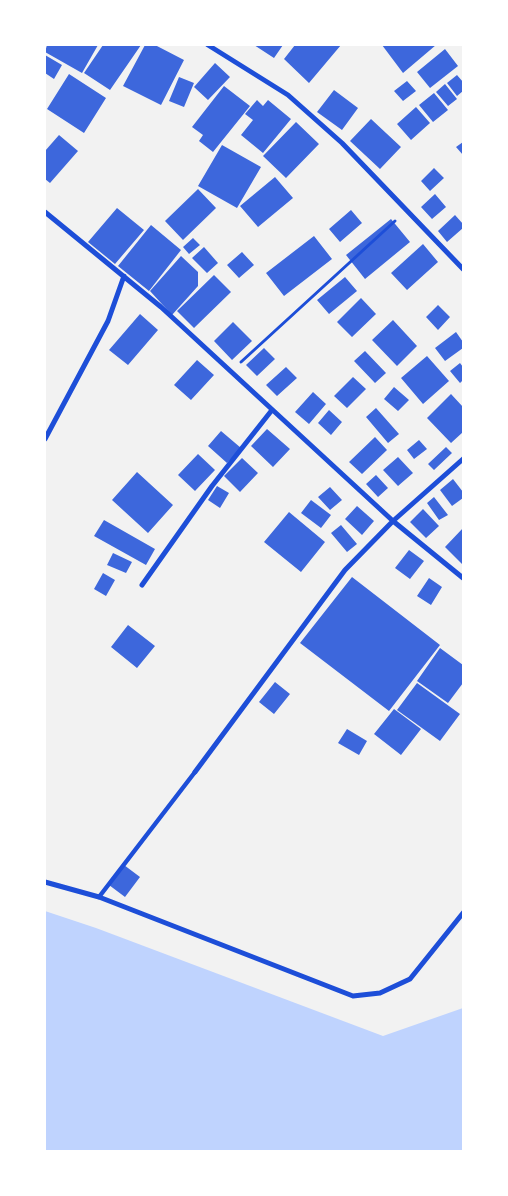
<!DOCTYPE html>
<style>
body{margin:0}
#map{position:relative;width:508px;height:1196px;overflow:hidden;background:#f2f2f2;font-family:"Roboto Condensed",sans-serif}
canvas{display:block}
.frame{position:absolute;inset:0;border:46px solid #fff;pointer-events:none}
</style>
<div id="map">
<canvas width="508" height="1196"></canvas>
<div class="frame"></div>
</div>
<script>
const ctx = document.querySelector('canvas').getContext('2d');
ctx.lineJoin = 'round';
function fill(path, color) {
  ctx.fillStyle = color;
  ctx.fill(path, 'evenodd');
}
function stroke(path, color, width, dash) {
  ctx.strokeStyle = color;
  ctx.lineWidth = width;
  ctx.lineCap = dash ? 'butt' : 'round';
  ctx.setLineDash(dash || []);
  ctx.stroke(path);
}
const water = new Path2D(`
 M45,911L96,928L383,1036L463,1008V1151H45Z`);
const building = new Path2D(`
 M47,45H98L82,73L45,52Z
 M103,45H141L110,90L84,73Z
 M145,45H155L184,60L161,105L123,86Z
 M254,45H283L274,58Z
 M295,45H341L309,83L284,59Z
 M382,45H436L403,73Z
 M445,49L458,66L430,88L417,72Z
 M45,55L62,65L54,79L45,73Z
 M215,63L230,77L208,100L194,87Z
 M69,74L106,98L84,133L47,109Z
 M457,75L463,82V91L457,96L447,83Z
 M179,77L194,83L184,107L169,101Z
 M407,81L416,91L403,101L394,91Z
 M445,84L457,99L448,106L436,92Z
 M224,86L250,106L213,152L199,141L203,135L192,127Z
 M334,90L358,108L342,130L317,112Z
 M434,93L448,110L433,122L419,105Z
 M257,100L263,106L268,100L291,119L263,153L241,135L253,120L245,114Z
 M416,107L430,123L411,140L397,124Z
 M371,119L401,147L380,169L350,141Z
 M296,122L319,144L286,178L263,156Z
 M59,135L78,151L50,183L45,179V151Z
 M463,142V155L456,147Z
 M222,145L261,167L237,208L198,186Z
 M434,168L444,178L430,191L421,181Z
 M275,177L293,198L258,227L240,206Z
 M198,189L216,208L183,240L165,221Z
 M435,194L446,207L432,219L421,207Z
 M117,208L144,230L115,264L88,242Z
 M351,210L362,223L340,242L329,229Z
 M455,215L463,224V228L447,242L438,231Z
 M391,219L410,242L365,279L346,255Z
 M151,225L181,250L149,291L118,266Z
 M314,236L332,259L284,296L266,273Z
 M193,238L200,245L189,254L183,247Z
 M423,244L438,262L407,290L391,273Z
 M204,247L218,263L207,273L192,258Z
 M242,252L254,265L239,278L227,265Z
 M181,256L198,272V286L172,315L150,291Z
 M214,275L231,292L194,328L177,311Z
 M345,277L357,291L329,314L317,300Z
 M361,298L376,314L352,337L337,322Z
 M438,305L450,317L438,330L426,317Z
 M140,314L158,330L128,365L109,350Z
 M393,320L417,346L397,366L372,340Z
 M233,322L252,341L232,360L214,341Z
 M456,332L463,342V348L445,361L435,348Z
 M264,348L275,359L257,376L246,365Z
 M365,351L386,373L375,383L354,361Z
 M427,356L449,381L423,404L401,378Z
 M197,360L214,375L191,400L174,385Z
 M460,363L463,367V380L460,383L450,371Z
 M286,367L297,378L277,396L266,385Z
 M353,377L366,389L347,408L334,396Z
 M394,387L409,400L398,411L384,399Z
 M313,392L326,404L309,424L295,412Z
 M451,394L463,407V432L451,443L427,418Z
 M376,408L399,434L388,443L366,417Z
 M329,410L342,422L331,435L318,423Z
 M267,429L290,449L273,467L251,446Z
 M221,431L241,448L227,463L208,446Z
 M375,437L387,450L362,474L349,462Z
 M419,440L427,449L414,459L407,450Z
 M446,447L452,453L434,470L428,464Z
 M198,454L215,470L195,491L178,475Z
 M398,457L413,473L398,486L383,470Z
 M242,458L258,473L240,492L224,476Z
 M137,472L173,505L148,533L112,500Z
 M376,475L388,488L378,497L366,484Z
 M453,479L463,492V498L452,506L440,490Z
 M217,486L229,493L220,508L208,500Z
 M330,487L342,500L330,510L318,497Z
 M434,497L448,515L439,520L427,503Z
 M311,500L331,515L321,528L301,513Z
 M357,506L374,521L362,535L345,519Z
 M423,509L439,526L426,538L410,522Z
 M289,512L325,542L301,572L264,542Z
 M104,520L155,549L146,565L94,536Z
 M341,525L357,544L347,552L331,533Z
 M463,528V565L445,547Z
 M409,550L424,561L410,579L395,568Z
 M113,553L132,562L126,573L107,565Z
 M103,573L115,580L106,596L94,589Z
 M352,577L440,645L389,711L300,643Z
 M429,578L442,587L431,605L417,596Z
 M128,625L155,646L137,668L111,647Z
 M440,648L463,665V683L448,703L417,681Z
 M275,682L290,694L274,714L259,702Z
 M417,683L460,714L440,741L397,710Z
 M394,709L421,729L401,755L374,734Z
 M347,729L367,741L359,755L338,743Z
 M124,865L140,877L125,897L109,885Z`);
const path = new Path2D(`
 M241,362L395,221`);
const pedestrian = new Path2D(`
 M99,897L195,772`);
const minor = new Path2D(`
 M208,45L288,95L342,143L463,269
 M45,212L161,307L393,521L463,578
 M45,439L108,321L124,276
 M142,585L212,486L272,410
 M195,772L345,570L393,521L463,459
 M45,882L99,897L353,996L380,993L410,979L463,913`);
fill(water, '#bfd3fe');
fill(building, '#3d67dc');
stroke(path, '#1d4ed8', 3);
stroke(pedestrian, '#1d4ed8', 4.5);
stroke(minor, '#1d4ed8', 5);
</script>
